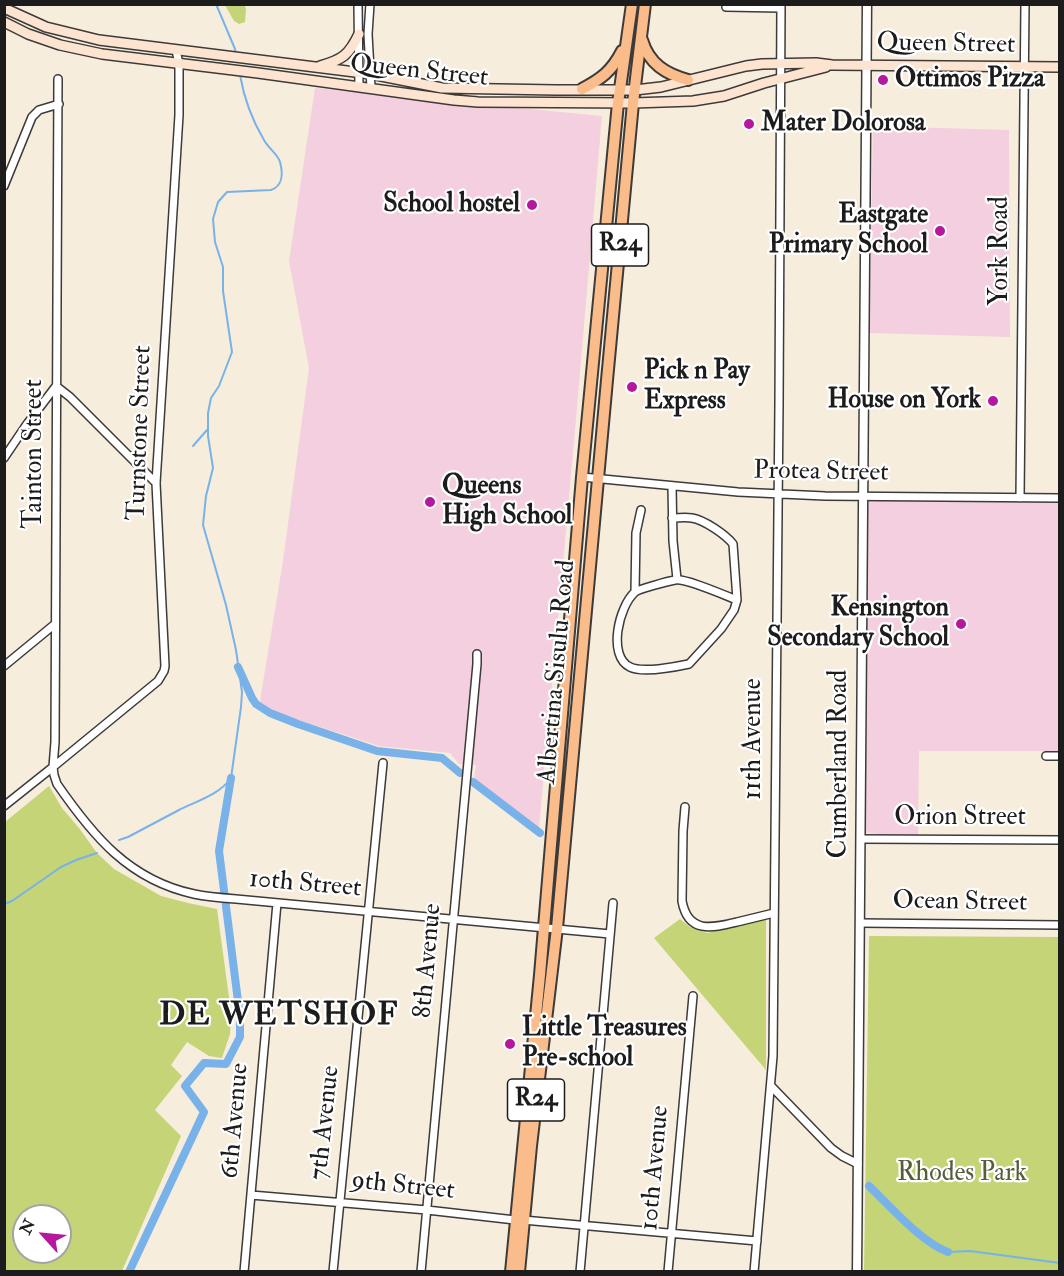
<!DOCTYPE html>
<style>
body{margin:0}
#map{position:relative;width:1064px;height:1276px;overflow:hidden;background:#f7eddd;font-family:"IM FELL Double Pica",serif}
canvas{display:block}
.frame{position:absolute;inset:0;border:6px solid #1c1c1c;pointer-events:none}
.north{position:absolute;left:12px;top:1204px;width:60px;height:60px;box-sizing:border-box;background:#fff;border:2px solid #a4a4a4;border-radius:50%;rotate:297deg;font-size:16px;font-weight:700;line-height:24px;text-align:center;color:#1c1c1c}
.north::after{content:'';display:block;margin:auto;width:21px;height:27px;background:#b5179e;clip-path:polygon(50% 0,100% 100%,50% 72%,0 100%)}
</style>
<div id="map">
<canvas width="1064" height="1276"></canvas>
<div class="frame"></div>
<div class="north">N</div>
</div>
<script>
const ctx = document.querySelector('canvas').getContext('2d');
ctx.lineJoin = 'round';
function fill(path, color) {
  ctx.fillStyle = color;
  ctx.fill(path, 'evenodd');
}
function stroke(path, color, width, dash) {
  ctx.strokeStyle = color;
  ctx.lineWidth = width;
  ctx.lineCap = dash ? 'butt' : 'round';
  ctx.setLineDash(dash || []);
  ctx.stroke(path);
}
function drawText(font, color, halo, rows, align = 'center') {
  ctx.font = font + ' "IM FELL Double Pica",serif';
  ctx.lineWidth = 4.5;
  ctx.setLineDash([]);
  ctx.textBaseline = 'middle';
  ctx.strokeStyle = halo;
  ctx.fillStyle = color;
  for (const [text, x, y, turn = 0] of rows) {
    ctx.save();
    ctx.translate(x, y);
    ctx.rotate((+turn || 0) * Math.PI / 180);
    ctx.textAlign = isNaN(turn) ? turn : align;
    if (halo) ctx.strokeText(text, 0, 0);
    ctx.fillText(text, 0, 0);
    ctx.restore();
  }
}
const built = new Path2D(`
 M315,88L602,116L574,442L539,828L474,779L476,765L459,764L450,753L379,746L259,707L283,561L309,368L289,261Z
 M873,126L1009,130L1010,337L869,333Z
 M863,494L1059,498V751H919L918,839L863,832Z`);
const green = new Path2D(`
 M225,5H245L246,10L245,22L239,24L234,21Z
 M49,786L62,808L79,828L97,853L114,869L161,896L188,903L217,909L231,1012L230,1034L222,1058L209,1056L187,1042L171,1065L182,1076L155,1110L181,1136L122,1271H5V822ZM24,1216H60V1252H24Z
 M680,919L690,927L707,933L766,919V1070L654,938Z
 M869,936L1059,937V1271H864Z`);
const stream = new Path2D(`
 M216,4L235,49L236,55
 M193,446L207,430
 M119,840L128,837C145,828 162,819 179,810C197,801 219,795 231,778L241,707L242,692L236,650L226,605L203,525L206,496L213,468L208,436V413L211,398L219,386L232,352L223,291V267L215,242L213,219L218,202L227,192L271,190C283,186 283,173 280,162C278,154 268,148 264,140C252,120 244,98 240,75
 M4,904L12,901L61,867L76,860L97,853
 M948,1252L970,1251L1060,1263`);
const canal = new Path2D(`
 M238,667L252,698L256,704L270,713L298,724L377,751L442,758L460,773
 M473,782L540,833
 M869,1186C890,1206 922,1243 948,1252
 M129,1272L204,1112L185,1086L204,1063L226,1064L240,1037V1017L219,851L231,778`);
const minor = new Path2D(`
 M358,4L359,87
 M370,4L368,34L371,88
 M726,7L780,8
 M176,50L179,64V115L156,483L165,666L164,671L158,681L53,767L54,775L57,784C93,836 129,880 194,894C208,897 222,898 236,899L610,934
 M4,186L32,117L39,110L59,104
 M4,458L27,424L56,386L70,397L156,483
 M582,477L738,492L825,496L1060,498
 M672,486L673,541L677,579
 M1020,498L1025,4
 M672,518C679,518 685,517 692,518C704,520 725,534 733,544L737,600L734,610L721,629L689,664C675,667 642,673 630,667C607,656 619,606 635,592C639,589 669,581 675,580C685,578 724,595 737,600
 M635,592L636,533L641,510
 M4,666L55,624
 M1046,756H1060
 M4,806L53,767L55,742L58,79
 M685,807L683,831L682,901C688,934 712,928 737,922C749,919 762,916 774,913
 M861,839L1060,840
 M860,923L1060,925
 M771,1086L831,1148L842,1156L858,1164
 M251,1195L427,1210L515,1220
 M523,1220L757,1241
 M244,1272L277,903
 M333,1272L383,763
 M421,1272L477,664V654
 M580,1272L613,903
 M668,1272L693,996
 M754,1272L773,1056L779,404L781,4`);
const tertiary = new Path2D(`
 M857,1272L867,4`);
const secondary = new Path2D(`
 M4,8L46,27L99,40L371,74L442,88L556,90H635L661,87L746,66L762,64L816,63L832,65L1060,67
 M4,22L28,34L60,45L102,54L258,73L454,100L478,102L633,103L693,101L724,96L764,83L826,67
 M320,66C342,60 349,55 359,34`);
const primary = new Path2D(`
 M642,40C649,64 666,74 688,80
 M582,89C601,79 612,71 622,51
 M511,1272L540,975L582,477L618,103L632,4
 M519,1272L531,1146L557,928L607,380L633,103L645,4`);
const markers = [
 [883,80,6,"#b5179e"],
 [749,124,6,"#b5179e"],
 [532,205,6,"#b5179e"],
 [940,231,6,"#b5179e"],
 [632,387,6,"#b5179e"],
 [993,401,6,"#b5179e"],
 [430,502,6,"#b5179e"],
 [961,624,6,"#b5179e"],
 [510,1044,6,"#b5179e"]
];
const shields = [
 [620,245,57],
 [536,1100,57]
];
const shieldNames = [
 ["R24",620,245],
 ["R24",536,1100]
];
const streetNames = [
 ["Queen Street",946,45,1],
 ["Queen Street",419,72,6],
 ["York Road",1001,251,-90],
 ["Turnstone Street",141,433,-88],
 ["Tainton Street",35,454,-90],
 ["Protea Street",821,473,1],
 ["Albertina Sisulu Road",558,672,-85],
 ["11th Avenue",754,739,-90],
 ["Cumberland Road",840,764,-90],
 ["Orion Street",960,818],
 ["10th Street",305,885,5],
 ["Ocean Street",960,903,1],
 ["8th Avenue",429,961,-85],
 ["6th Avenue",236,1121,-85],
 ["7th Avenue",326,1123,-84],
 ["10th Avenue",656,1168,-85],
 ["9th Street",403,1187,6]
];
const poiNames = [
 ["Ottimos Pizza",895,80],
 ["Mater Dolorosa",761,124],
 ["School hostel",520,205,"right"],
 ["Eastgate",928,216,"right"],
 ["Primary School",928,246,"right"],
 ["Pick n Pay",644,372],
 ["Express",644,402],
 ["House on York",981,401,"right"],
 ["Queens",442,487],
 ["High School",442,517],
 ["Kensington",949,609,"right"],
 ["Secondary School",949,639,"right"],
 ["Little Treasures",522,1029],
 ["Pre-school",522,1059]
];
const parkNames = [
 ["Rhodes Park",962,1174]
];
const districtNames = [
 ["DE WETSHOF",279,1017]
];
fill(built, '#f3cfdf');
fill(green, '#c4d476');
stroke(stream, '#78b2e8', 2);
stroke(canal, '#78b2e8', 8);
stroke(minor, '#3d3b39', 10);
stroke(tertiary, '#3d3b39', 11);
stroke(secondary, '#3d3b39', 12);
stroke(primary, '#3d3b39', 14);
stroke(minor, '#fff', 7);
stroke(tertiary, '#fff', 8);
stroke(secondary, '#fde4d0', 9);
stroke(primary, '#f9bc8a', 10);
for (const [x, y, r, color] of markers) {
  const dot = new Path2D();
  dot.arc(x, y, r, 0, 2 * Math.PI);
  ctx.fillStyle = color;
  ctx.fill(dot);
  stroke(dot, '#fff', 2);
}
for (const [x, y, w] of shields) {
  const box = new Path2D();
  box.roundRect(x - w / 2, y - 21, w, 42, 4.5);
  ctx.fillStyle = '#fff';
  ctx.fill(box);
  stroke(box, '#1c1c1c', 1.5);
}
drawText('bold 24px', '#1c1c1c', null, shieldNames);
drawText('26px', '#1c1c1c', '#fff', streetNames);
drawText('bold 26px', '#1c1c1c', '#fff', poiNames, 'left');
drawText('26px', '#575c3c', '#fff', parkNames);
ctx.letterSpacing = '1.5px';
drawText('bold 32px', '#1c1c1c', '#fff', districtNames);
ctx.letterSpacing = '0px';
</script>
